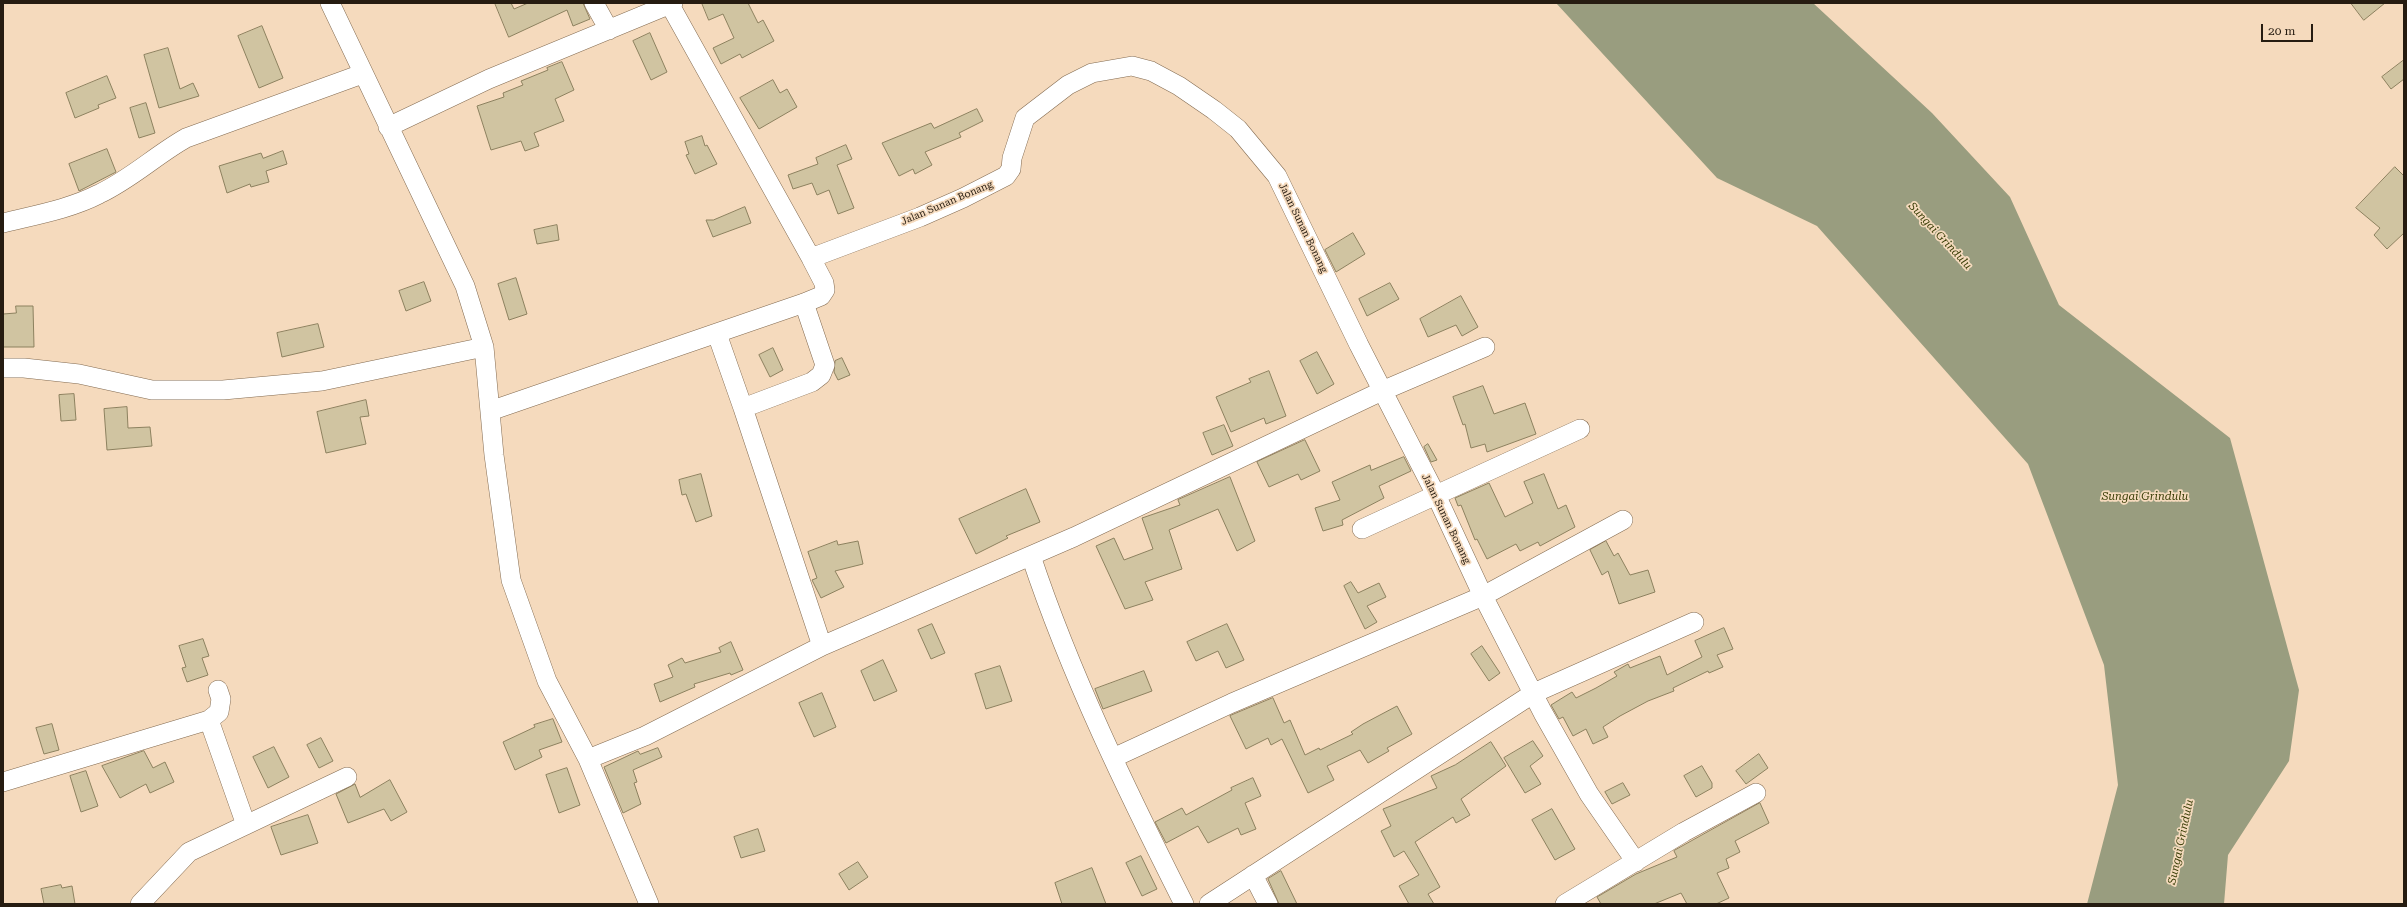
<!DOCTYPE html>
<style>
body{margin:0}
#map{position:relative;width:2407px;height:907px;overflow:hidden;background:#f5dabd;font-family:"Roboto Serif",serif}
canvas{display:block}
.frame{position:absolute;inset:0;border:4px solid #261c11;pointer-events:none}
.scale{position:absolute;left:2261px;top:24px;width:52px;height:18px;box-sizing:border-box;border:2px solid #261c11;border-top:0;padding-left:5px;font-size:12px;line-height:14px;white-space:nowrap;color:#261c11;-webkit-text-stroke:3px #f5dabd;paint-order:stroke}
</style>
<div id="map">
<canvas width="2407" height="907"></canvas>
<div class="frame"></div>
<div class="scale">20 m</div>
</div>
<script>
const ctx = document.querySelector('canvas').getContext('2d');
ctx.lineJoin = 'round';
function fill(path, color) {
  ctx.fillStyle = color;
  ctx.fill(path, 'evenodd');
}
function stroke(path, color, width, dash) {
  ctx.strokeStyle = color;
  ctx.lineWidth = width;
  ctx.lineCap = dash ? 'butt' : 'round';
  ctx.setLineDash(dash || []);
  ctx.stroke(path);
}
function drawText(font, color, halo, rows, align = 'center') {
  ctx.font = font + ' "Roboto Serif",serif';
  ctx.lineWidth = 3.5;
  ctx.setLineDash([]);
  ctx.textBaseline = 'middle';
  ctx.strokeStyle = halo;
  ctx.fillStyle = color;
  for (const [text, x, y, turn = 0] of rows) {
    ctx.save();
    ctx.translate(x, y);
    ctx.rotate((+turn || 0) * Math.PI / 180);
    ctx.textAlign = isNaN(turn) ? turn : align;
    if (halo) ctx.strokeText(text, 0, 0);
    ctx.fillText(text, 0, 0);
    ctx.restore();
  }
}
const water = new Path2D(`
 M1556,3H1813L1932,113L2010,197L2059,305L2230,438L2299,690L2289,761L2228,855L2224,904H2087L2118,785L2104,665L2028,464L1817,226L1717,178Z`);
const building = new Path2D(`
 M495,3H511L514,9L528,3H583L590,19L573,26L567,10L509,37Z
 M702,3H748L758,23L763,20L774,41L742,58L740,54L721,64L713,48L734,38L723,14L709,20Z
 M2351,3H2385L2364,20Z
 M262,26L283,78L259,88L238,36Z
 M650,33L667,72L651,80L633,41Z
 M168,48L180,89L193,83L199,96L159,108L144,55Z
 M2404,60V79L2391,89L2382,77Z
 M562,62L574,90L555,99L564,121L534,133L539,146L525,151L521,141L491,150L477,106L504,97L503,93L523,85L521,81L548,70L547,68Z
 M107,76L116,98L98,105L99,108L75,118L66,93Z
 M773,80L780,93L787,89L797,107L759,129L740,98Z
 M146,103L155,133L139,138L130,108Z
 M977,109L983,121L959,133L961,137L925,152L932,165L915,174L913,169L899,176L882,143L931,123L934,128Z
 M702,136L705,146L707,145L717,164L695,174L686,155L689,154L685,142Z
 M846,145L852,159L837,165L854,208L838,214L829,190L817,195L812,183L793,189L788,175L818,164L816,158Z
 M107,149L116,172L79,191L69,164Z
 M283,151L287,164L266,171L269,182L251,187L250,184L227,193L219,166L261,153L263,158Z
 M2395,167L2404,176V233L2387,249L2374,235L2380,228L2356,208Z
 M745,207L751,223L713,237L706,220H713Z
 M557,225L559,240L537,244L534,230Z
 M1353,233L1365,254L1336,272L1325,250Z
 M516,278L527,314L509,320L498,284Z
 M424,282L431,301L406,311L399,291Z
 M1390,283L1399,299L1367,316L1359,299Z
 M1461,296L1478,327L1462,336L1456,325L1428,337L1420,319Z
 M16,306H33L34,347H3V314L16,313Z
 M318,324L324,347L282,357L277,333Z
 M773,348L783,370L770,377L759,355Z
 M1317,352L1334,384L1317,394L1300,361Z
 M842,358L850,375L838,380L834,372L835,361Z
 M1269,371L1286,416L1266,424L1264,418L1231,432L1216,397L1251,382L1249,379Z
 M1483,386L1494,414L1525,403L1536,434L1487,452L1485,444L1471,448L1465,424L1463,425L1453,397Z
 M74,394L76,420L61,421L59,395Z
 M366,400L369,416L360,417L366,444L326,453L317,412Z
 M127,407L128,428L150,427L152,446L107,450L104,409Z
 M1224,425L1233,446L1212,455L1203,433Z
 M1305,440L1320,471L1301,480L1298,474L1269,487L1257,462Z
 M1428,444L1437,460L1431,462L1424,447Z
 M1404,457L1411,471L1379,486L1384,498L1342,520L1343,525L1323,531L1315,508L1340,500L1332,482L1370,465L1371,470Z
 M701,474L712,516L696,522L686,494L682,495L679,480Z
 M1544,474L1558,509L1566,505L1575,527L1540,546L1538,542L1520,551L1516,544L1487,559L1477,539L1475,540L1461,505L1458,506L1455,498L1489,483L1505,517L1533,503L1524,482Z
 M1230,477L1255,541L1237,551L1218,509L1169,530L1182,569L1145,582L1153,600L1125,609L1096,546L1114,538L1124,560L1153,549L1142,518L1180,505L1178,500Z
 M1026,489L1040,522L1006,536L1008,538L976,554L959,519Z
 M837,541L838,545L858,541L863,564L835,571L844,587L821,598L812,580L817,578L808,552Z
 M1606,541L1614,556L1618,553L1630,575L1648,570L1655,592L1619,604L1608,571L1602,575L1590,550Z
 M1351,582L1358,593L1379,583L1386,597L1367,606L1377,622L1365,629L1344,586Z
 M932,624L945,653L931,659L918,630Z
 M1227,624L1244,660L1226,668L1218,651L1196,661L1187,642Z
 M1724,628L1733,649L1717,655L1723,667L1709,673L1708,671L1673,688L1674,691L1648,701L1620,716L1603,727L1608,737L1593,744L1586,729L1573,736L1563,717L1559,719L1551,705L1572,692L1576,698L1596,688L1617,676L1614,672L1628,664L1630,668L1660,656L1667,675L1702,657L1695,641Z
 M203,639L209,656L202,658L208,675L187,682L182,668L186,667L179,646Z
 M731,642L743,670L731,675L730,673L694,684L695,687L660,702L654,684L673,677L668,665L682,658L685,663L721,652L719,648Z
 M1482,646L1500,673L1489,681L1471,654Z
 M883,660L897,691L874,701L861,671Z
 M1000,666L1012,701L986,709L975,674Z
 M1144,671L1152,691L1103,709L1095,689Z
 M822,693L836,727L814,737L799,703Z
 M1273,698L1284,723L1290,720L1305,755L1319,748L1320,750L1353,734L1351,732L1363,724L1397,706L1412,734L1387,748L1389,751L1368,763L1360,750L1327,766L1334,780L1308,793L1282,739L1271,745L1268,738L1246,749L1230,716Z
 M553,719L562,742L539,750L542,757L515,770L503,742L535,727L534,725Z
 M52,724L59,750L44,754L36,728Z
 M321,738L333,761L319,768L307,745Z
 M1533,741L1543,756L1530,766L1541,784L1525,793L1504,758Z
 M1491,742L1506,766L1461,799L1470,815L1456,823L1453,817L1415,842L1440,887L1428,894L1434,904H1409L1399,886L1419,875L1404,851L1394,857L1381,831L1391,826L1383,809L1437,788L1431,776L1455,765Z
 M274,747L289,777L268,788L253,757Z
 M658,748L662,757L633,770L637,782L634,783L641,804L623,813L604,767L638,751L640,754Z
 M144,751L153,768L165,762L174,782L150,793L146,784L120,798L102,766Z
 M1759,754L1768,768L1746,784L1736,771Z
 M1702,766L1712,783V788L1696,797L1684,776Z
 M567,768L580,805L559,813L546,775Z
 M86,771L98,806L81,812L70,776Z
 M1253,778L1261,796L1245,803L1256,829L1241,835L1238,828L1208,843L1198,826L1166,843L1155,822L1182,808L1186,815L1232,790L1231,788Z
 M390,780L407,812L391,821L384,809L348,823L336,794L355,784L360,797Z
 M1623,783L1630,795L1612,804L1605,792Z
 M1760,803L1769,823L1735,841L1740,852L1726,859L1729,868L1717,873L1729,898L1716,904H1687L1681,893L1654,904H1601L1597,897L1636,874L1677,857L1674,851Z
 M1552,809L1575,849L1555,860L1532,820Z
 M308,815L318,843L281,855L271,827Z
 M758,829L765,851L741,858L734,837Z
 M1141,856L1157,889L1142,896L1126,863Z
 M858,862L868,877L849,890L839,874Z
 M1092,868L1106,904H1062L1055,883Z
 M1281,871L1297,904H1279L1268,879Z
 M61,885L62,888L72,886L75,904H44L41,889Z`);
const minor = new Path2D(`
 M330,3L465,286L484,347L494,455L511,580L547,681L588,759L649,904
 M594,3L609,30
 M388,127L489,79L673,3
 M3,223C35,215 70,209 99,194C131,179 156,155 186,138L362,74
 M811,258L920,217L963,198L1006,176L1011,169L1012,158L1025,118L1068,85L1092,73L1132,66L1151,71L1179,86L1214,110L1238,129L1277,176L1359,345L1436,495L1483,596L1543,713L1589,794L1636,862
 M804,303L825,365L821,375L812,382L743,408L822,646
 M717,334L743,408
 M3,368H24L79,374L152,390H223L322,381L484,347
 M490,411L804,303L821,296L825,290L824,283L811,258L670,5
 M1362,529L1580,429
 M1031,556C1071,676 1127,791 1184,904
 M209,720L219,712L221,699L218,690
 M1113,758L1232,703L1483,596L1623,520
 M588,759L645,736L822,646L1074,537L1382,391L1485,347
 M3,782L209,720L246,825
 M1253,875L1268,904
 M140,904L189,852L347,777
 M1209,904L1534,693L1694,622
 M1565,904L1684,832L1756,793`);
const streetNames = [
 ["Jalan Sunan Bonang",947,203,-23],
 ["Jalan Sunan Bonang",1303,228,64],
 ["Jalan Sunan Bonang",1446,519,64]
];
const waterNames = [
 ["Sungai Grindulu",1940,236,47],
 ["Sungai Grindulu",2145,497],
 ["Sungai Grindulu",2181,842,-78]
];
fill(water, '#999d7f');
fill(building, '#d0c4a1');
stroke(building, '#8c815f', 1);
stroke(minor, '#836b51', 20);
stroke(minor, '#fff', 19);
drawText('10px', '#261c11', '#f5dabd', streetNames);
drawText('italic 11px', '#393d06', '#f5dabd', waterNames);
</script>
